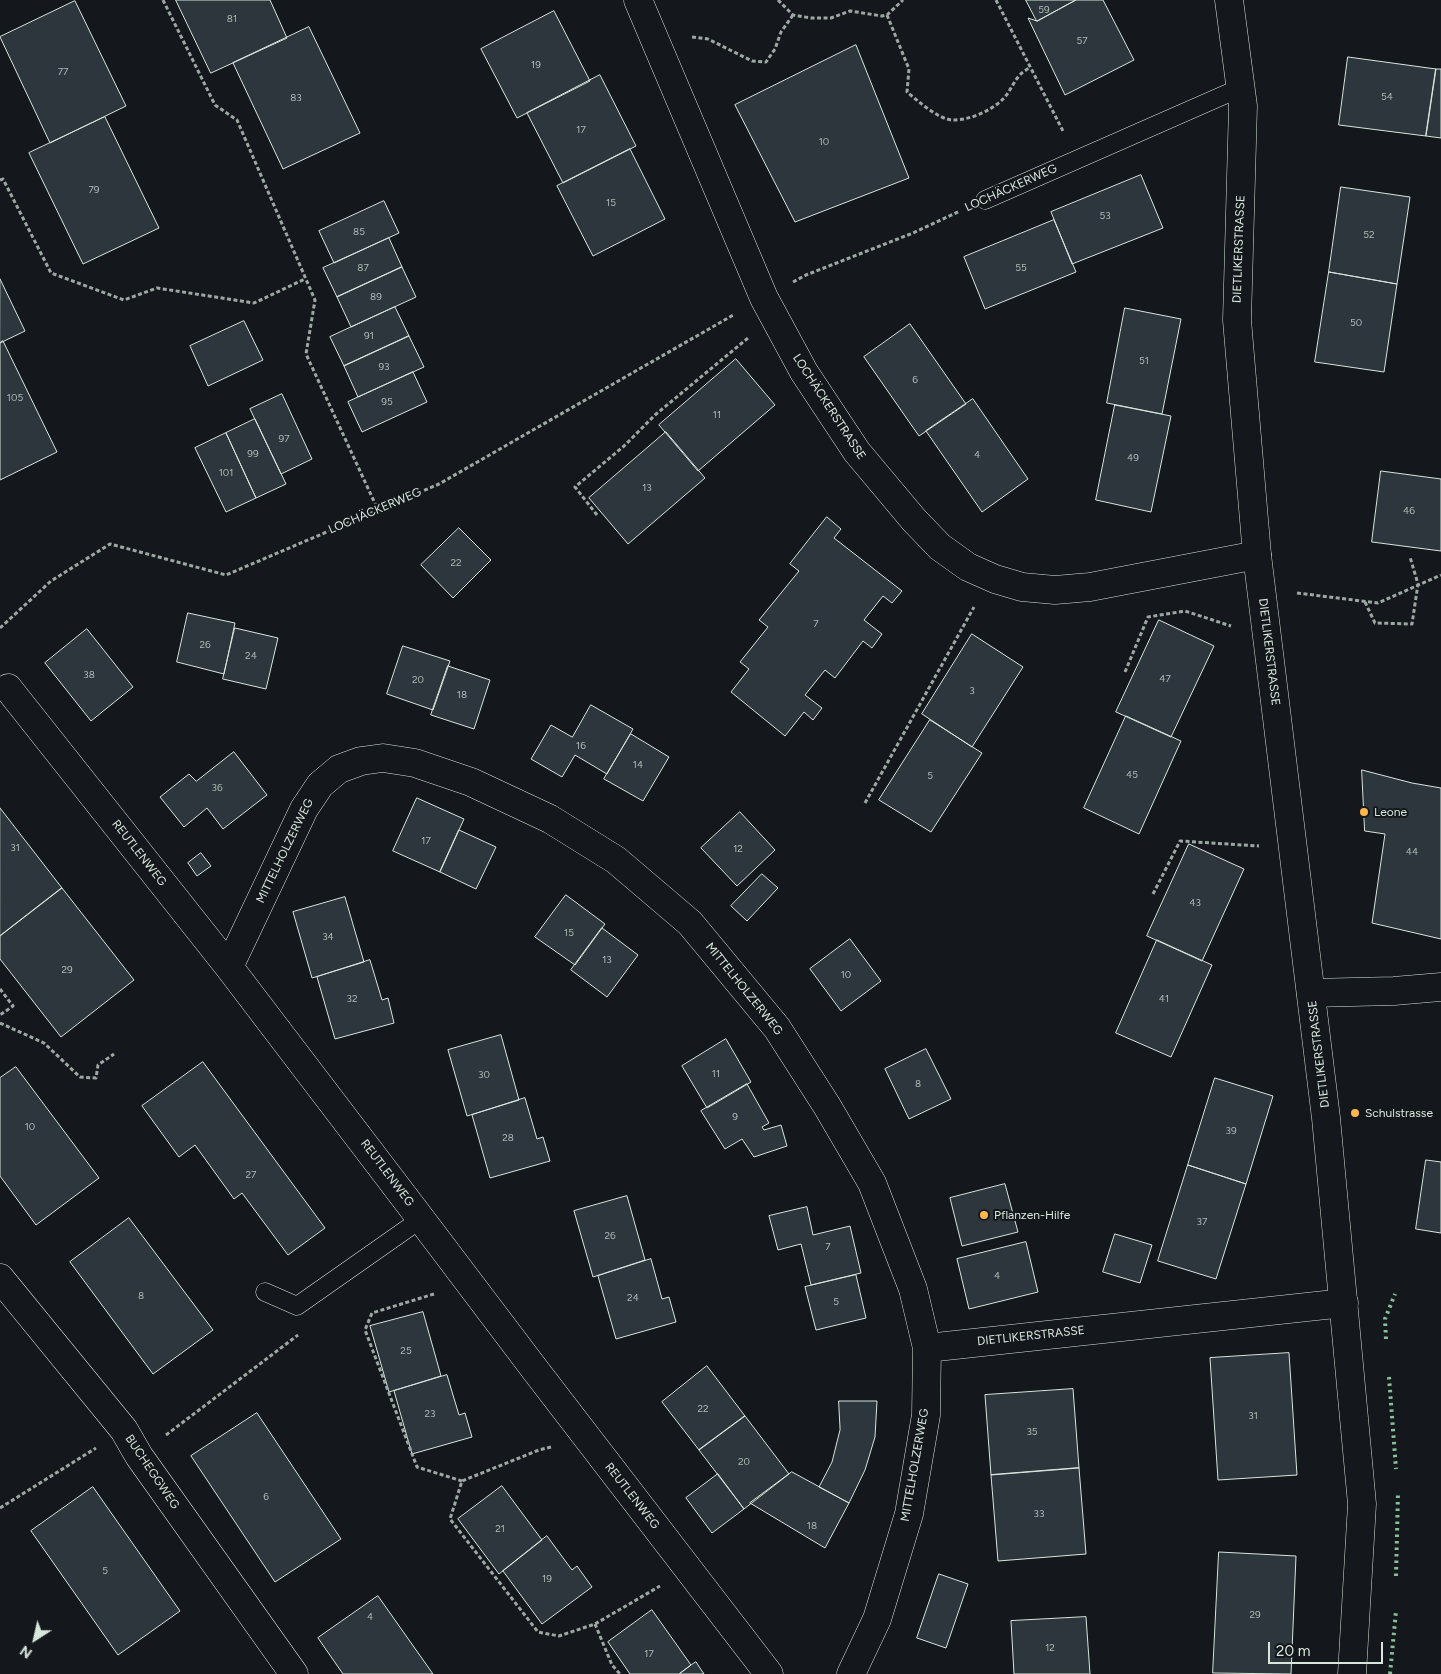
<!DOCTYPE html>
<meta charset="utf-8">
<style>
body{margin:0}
#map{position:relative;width:1441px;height:1674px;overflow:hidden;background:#14181c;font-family:Figtree,sans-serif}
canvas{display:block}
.north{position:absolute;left:10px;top:1614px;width:50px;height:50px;-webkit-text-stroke:4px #14181c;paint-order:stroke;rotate:215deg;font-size:14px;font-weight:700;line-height:20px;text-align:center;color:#d8e6dc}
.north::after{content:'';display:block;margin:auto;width:18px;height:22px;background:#d8e6dc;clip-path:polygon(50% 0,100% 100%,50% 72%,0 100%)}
.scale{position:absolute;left:1268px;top:1642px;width:115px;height:22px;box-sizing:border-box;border:2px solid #d8e6dc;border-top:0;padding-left:6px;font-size:15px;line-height:18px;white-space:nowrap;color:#d8e6dc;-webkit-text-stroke:4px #14181c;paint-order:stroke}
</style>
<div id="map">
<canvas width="1441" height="1674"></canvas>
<div class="north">N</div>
<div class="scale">20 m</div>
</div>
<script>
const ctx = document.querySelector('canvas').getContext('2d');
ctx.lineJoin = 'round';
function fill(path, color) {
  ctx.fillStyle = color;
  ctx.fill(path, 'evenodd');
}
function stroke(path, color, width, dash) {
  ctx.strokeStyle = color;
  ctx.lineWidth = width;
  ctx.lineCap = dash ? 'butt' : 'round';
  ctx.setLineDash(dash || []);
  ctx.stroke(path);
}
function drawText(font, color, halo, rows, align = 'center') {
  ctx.font = font + ' Figtree,sans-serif';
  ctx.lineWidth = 4;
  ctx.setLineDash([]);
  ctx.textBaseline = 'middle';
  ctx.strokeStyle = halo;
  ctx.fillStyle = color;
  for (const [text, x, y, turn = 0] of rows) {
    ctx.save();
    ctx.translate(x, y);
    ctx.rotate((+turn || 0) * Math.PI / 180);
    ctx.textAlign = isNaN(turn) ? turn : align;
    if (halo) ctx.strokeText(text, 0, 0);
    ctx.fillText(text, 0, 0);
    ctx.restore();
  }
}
const building = new Path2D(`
 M176,0H270L287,38L211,73Z
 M1026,0H1076L1037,21Z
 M1076,0H1103L1134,60L1065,95L1028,18L1037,21Z
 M75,1L126,106L50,143L0,37Z
 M554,11L590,81L517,118L481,49Z
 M309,27L360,133L283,169L233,63Z
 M856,45L909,178L795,222L735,105Z
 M1348,57L1436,69L1426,136L1339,125Z
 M1436,69H1441V138L1426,136Z
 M600,75L636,146L563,183L527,113Z
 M105,117L159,228L83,264L29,153Z
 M630,149L665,219L593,256L557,186Z
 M1141,175L1163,228L1072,264L1051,212Z
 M1341,187L1410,197L1397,284L1329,272Z
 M384,201L399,233L334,263L319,231Z
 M1054,220L1076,272L985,309L964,257Z
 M389,238L402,267L337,297L323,268Z
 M402,267L416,297L351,327L337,297Z
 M1329,272L1397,284L1384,372L1315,362Z
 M0,279L25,331L0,343Z
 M395,307L409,336L344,366L330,337Z
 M1125,308L1181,319L1162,414L1107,403Z
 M244,321L263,360L208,386L190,346Z
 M910,324L966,404L919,436L864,357Z
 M409,336L424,367L358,397L344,366Z
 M3,341L57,452L0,480V343Z
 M736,359L775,405L698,471L659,425Z
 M413,372L427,402L362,432L348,402Z
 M282,394L312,459L281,474L250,409Z
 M973,399L1028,479L982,512L926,431Z
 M1115,405L1171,416L1151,512L1096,500Z
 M255,419L286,484L256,498L226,433Z
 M666,432L705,478L628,544L589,498Z
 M226,433L256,498L226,512L195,448Z
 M1381,471L1441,479V551L1372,542Z
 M827,517L841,529L834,538L902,591L892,603L883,596L864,620L882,634L872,648L863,641L835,678L825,670L805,695L822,708L813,720L804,712L785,736L731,692L749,669L740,662L768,627L759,620L799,571L790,564Z
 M459,528L491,560L453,598L421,565Z
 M188,613L235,623L224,674L177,662Z
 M1159,620L1214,646L1171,737L1116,712Z
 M235,628L278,638L266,689L223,679Z
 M87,629L133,687L91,721L45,663Z
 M972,634L1023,667L972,747L922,714Z
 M403,646L450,661L433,710L387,694Z
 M448,666L490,680L474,729L431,715Z
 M591,705L633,729L607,774L575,755L562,777L531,759L551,725L572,737Z
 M1126,716L1181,741L1139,834L1084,808Z
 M930,720L982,753L931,832L879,800Z
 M631,734L669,757L643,801L604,779Z
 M234,752L267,795L223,829L207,808L184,827L160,797L189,774L196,781Z
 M1362,770L1412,783L1441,788V939L1372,923L1385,834L1365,831Z
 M417,798L464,819L440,872L393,851Z
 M0,808L62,888L0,936Z
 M740,812L775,850L737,886L701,848Z
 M459,830L496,847L476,889L440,872Z
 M1189,844L1244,869L1202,961L1147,936Z
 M201,853L211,866L197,876L188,863Z
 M762,874L778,888L747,921L731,906Z
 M62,888L134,980L61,1037L0,959V936Z
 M566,895L605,924L575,965L535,937Z
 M345,897L364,962L312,978L293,912Z
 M602,928L638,955L607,997L571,970Z
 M850,939L881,981L841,1011L810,969Z
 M1157,940L1212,965L1171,1057L1116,1033Z
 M370,960L382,1000L388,998L394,1023L335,1039L317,977Z
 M501,1035L519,1100L467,1116L448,1050Z
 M726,1039L751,1082L707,1108L682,1066Z
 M926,1049L951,1099L909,1119L885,1069Z
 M203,1062L325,1228L288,1255L242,1193L234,1199L195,1145L179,1157L142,1106Z
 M16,1067L99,1178L36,1225L0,1176V1078Z
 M1215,1078L1273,1096L1246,1184L1188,1165Z
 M747,1084L769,1123L762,1127L764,1130L781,1125L787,1146L754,1157L742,1139L725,1149L701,1111Z
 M525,1098L537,1139L543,1137L550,1161L490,1178L472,1115Z
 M1426,1160L1441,1162V1233L1416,1229Z
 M1188,1165L1246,1184L1216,1279L1158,1261Z
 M1005,1184L1018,1232L962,1246L950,1198Z
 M627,1196L645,1260L593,1277L574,1211Z
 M807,1207L813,1235L850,1226L861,1273L811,1285L801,1244L778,1250L769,1216Z
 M129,1218L213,1330L153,1374L70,1262Z
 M1115,1234L1152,1245L1140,1283L1103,1272Z
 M1026,1242L1038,1292L969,1309L957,1259Z
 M651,1259L662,1299L669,1297L676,1322L616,1339L598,1276Z
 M856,1275L866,1318L816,1330L805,1287Z
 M423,1312L441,1376L389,1392L370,1326Z
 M1289,1353L1297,1475L1218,1480L1210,1358Z
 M707,1366L745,1416L699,1450L662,1402Z
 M447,1375L459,1415L465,1413L472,1437L412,1454L394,1391Z
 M1073,1389L1079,1468L991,1475L985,1395Z
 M839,1401H877L875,1437L865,1470L849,1503L819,1487L832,1462L840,1430Z
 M257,1413L341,1539L275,1582L191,1456Z
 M745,1416L789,1474L744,1509L699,1450Z
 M1079,1468L1086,1554L998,1561L991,1475Z
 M792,1472L849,1503L825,1548L750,1503Z
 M718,1474L744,1509L712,1533L686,1498Z
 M502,1486L542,1540L499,1574L458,1519Z
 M93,1487L180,1611L118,1655L31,1531Z
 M547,1536L572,1570L577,1566L592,1587L542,1624L503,1571Z
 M1219,1552L1296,1556L1291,1674L1213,1673Z
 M939,1574L968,1584L946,1648L917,1638Z
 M378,1596L433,1674H343L318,1638Z
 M652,1610L691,1665L679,1674H630L608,1642Z
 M1086,1617L1090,1674H1014L1011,1621Z
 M696,1662L704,1674H679L691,1665Z`);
const path = new Path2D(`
 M163,0L215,105L237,120L315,300L306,354L378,510
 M778,0L793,15L811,18H831L850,11L882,16L887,15L903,0
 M996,0L1064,133
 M887,15L909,69L907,92C918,101 939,120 953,120C970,120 991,111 1003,99C1013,89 1015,74 1030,68
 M692,37L708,39L752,61L766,62L775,49L781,32L793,15
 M0,180L3,179L51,273L124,300L157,288L254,303L305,279
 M793,282L806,275L913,233L960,211
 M597,515L575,487L624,446L655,415L748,338
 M1297,593L1378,603L1441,575
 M1365,602L1375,623L1412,624L1418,584L1410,557
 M0,628L51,581L110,544L226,575L439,484L735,314
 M1125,672L1148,617L1185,611L1231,626
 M865,803L974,607
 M1153,894L1180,841L1259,846
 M0,989L13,1006L0,1015
 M0,1023L44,1043L80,1077L96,1078L98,1065L114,1054
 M434,1294L372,1313L365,1330L417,1467L462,1481
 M166,1435L298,1335
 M551,1447L539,1450L462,1481L450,1519L538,1632L559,1636L595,1624L660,1586
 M0,1508L96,1448
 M595,1624L612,1665L620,1674`);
const lane = new Path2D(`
 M985,200L1240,88
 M265,1292L297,1306L421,1219`);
const street = new Path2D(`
 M638,0L764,298L804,372L857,452L914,520L940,547L968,567L995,579L1022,587L1055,590L1090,587L1257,555
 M8,688L229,967L421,1219L536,1371L769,1674
 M229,967L304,809L320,785L339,769L361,761L383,758L415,763L471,782L550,819L616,860L690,923L777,1028L827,1106L872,1183L913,1289L927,1348L926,1415L909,1514L877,1619L851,1674
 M1311,993L1394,991L1441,987
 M0,1278L124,1430L139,1456L294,1674
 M927,1348L1344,1303`);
const secondary = new Path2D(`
 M1229,0L1243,106L1237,320L1257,555L1326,1118L1362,1504L1352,1674`);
const hedge = new Path2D(`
 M1386,1339L1385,1319L1395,1294
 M1389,1377L1396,1469
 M1396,1576L1398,1493
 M1390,1674L1396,1611`);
const markers = [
 [1364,812,5,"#ffb74d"],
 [1355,1113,5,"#ffb74d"],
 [984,1215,5,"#ffb74d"]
];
const numberNames = [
 ["59",1044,10],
 ["81",232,19],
 ["57",1082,41],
 ["19",536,65],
 ["77",63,72],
 ["54",1387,97],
 ["83",296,98],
 ["17",581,130],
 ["10",824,142],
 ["79",94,190],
 ["15",611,203],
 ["53",1105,216],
 ["85",359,232],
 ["52",1369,235],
 ["87",363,268],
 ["55",1021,268],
 ["89",376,297],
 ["50",1356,323],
 ["91",369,336],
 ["51",1144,361],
 ["93",384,367],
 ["6",915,380],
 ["105",15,398],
 ["95",387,402],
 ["11",717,415],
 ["97",284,439],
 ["99",253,454],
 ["4",977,455],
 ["49",1133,458],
 ["101",226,473],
 ["13",647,488],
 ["46",1409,511],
 ["22",456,563],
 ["7",816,624],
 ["26",205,645],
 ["24",251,656],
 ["38",89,675],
 ["47",1165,679],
 ["20",418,680],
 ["3",972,691],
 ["18",462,695],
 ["16",581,746],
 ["14",638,765],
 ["45",1132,775],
 ["5",930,776],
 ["36",217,788],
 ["17",426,841],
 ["31",15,848],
 ["12",738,849],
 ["44",1412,852],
 ["43",1195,903],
 ["15",569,933],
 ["34",328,937],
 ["13",607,960],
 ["29",67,970],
 ["10",846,975],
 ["32",352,999],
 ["41",1164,999],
 ["11",716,1074],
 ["30",484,1075],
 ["8",918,1084],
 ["9",735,1117],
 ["10",30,1127],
 ["39",1231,1131],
 ["28",508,1138],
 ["27",251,1175],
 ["37",1202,1222],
 ["26",610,1236],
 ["7",828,1247],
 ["4",997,1276],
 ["8",141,1296],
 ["24",633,1298],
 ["5",836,1302],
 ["25",406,1351],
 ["22",703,1409],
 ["23",430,1414],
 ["31",1253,1416],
 ["35",1032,1432],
 ["20",744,1462],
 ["6",266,1497],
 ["33",1039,1514],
 ["18",812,1526],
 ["21",500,1529],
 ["5",105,1571],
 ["19",547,1579],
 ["29",1255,1615],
 ["4",370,1617],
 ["12",1050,1648],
 ["17",649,1654]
];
const streetNames = [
 ["LOCHÄCKERWEG",1011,188,-24],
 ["DIETLIKERSTRASSE",1239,249,-88],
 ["LOCHÄCKERSTRASSE",829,407,57],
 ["LOCHÄCKERWEG",375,511,-23],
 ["DIETLIKERSTRASSE",1269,652,83],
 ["MITTELHOLZERWEG",285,851,-64],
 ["REUTLENWEG",139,853,52],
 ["MITTELHOLZERWEG",744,989,51],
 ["DIETLIKERSTRASSE",1319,1054,-97],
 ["REUTLENWEG",387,1173,53],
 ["DIETLIKERSTRASSE",1031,1336,-6],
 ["MITTELHOLZERWEG",915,1465,-80],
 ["BUCHEGGWEG",152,1472,56],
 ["REUTLENWEG",632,1496,52]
];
const poiNames = [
 ["Leone",1374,812],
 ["Schulstrasse",1365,1113],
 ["Pflanzen-Hilfe",994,1215]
];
fill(building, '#2c363c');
stroke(building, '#d8e6dc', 1);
stroke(lane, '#d8e6dc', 19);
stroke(street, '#d8e6dc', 29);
stroke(secondary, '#d8e6dc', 29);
stroke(path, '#9da8a2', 3, [4, 2.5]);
stroke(lane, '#14181c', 18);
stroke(street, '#14181c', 28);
stroke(secondary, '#14181c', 28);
stroke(hedge, '#8ac095', 4, [2.5, 4]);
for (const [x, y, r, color] of markers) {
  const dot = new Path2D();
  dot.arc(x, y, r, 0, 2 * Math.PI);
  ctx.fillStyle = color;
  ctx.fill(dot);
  stroke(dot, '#14181c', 2);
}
drawText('10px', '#adbab4', null, numberNames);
drawText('12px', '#d8e6dc', '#14181c', streetNames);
drawText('12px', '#d8e6dc', '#14181c', poiNames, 'left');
</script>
